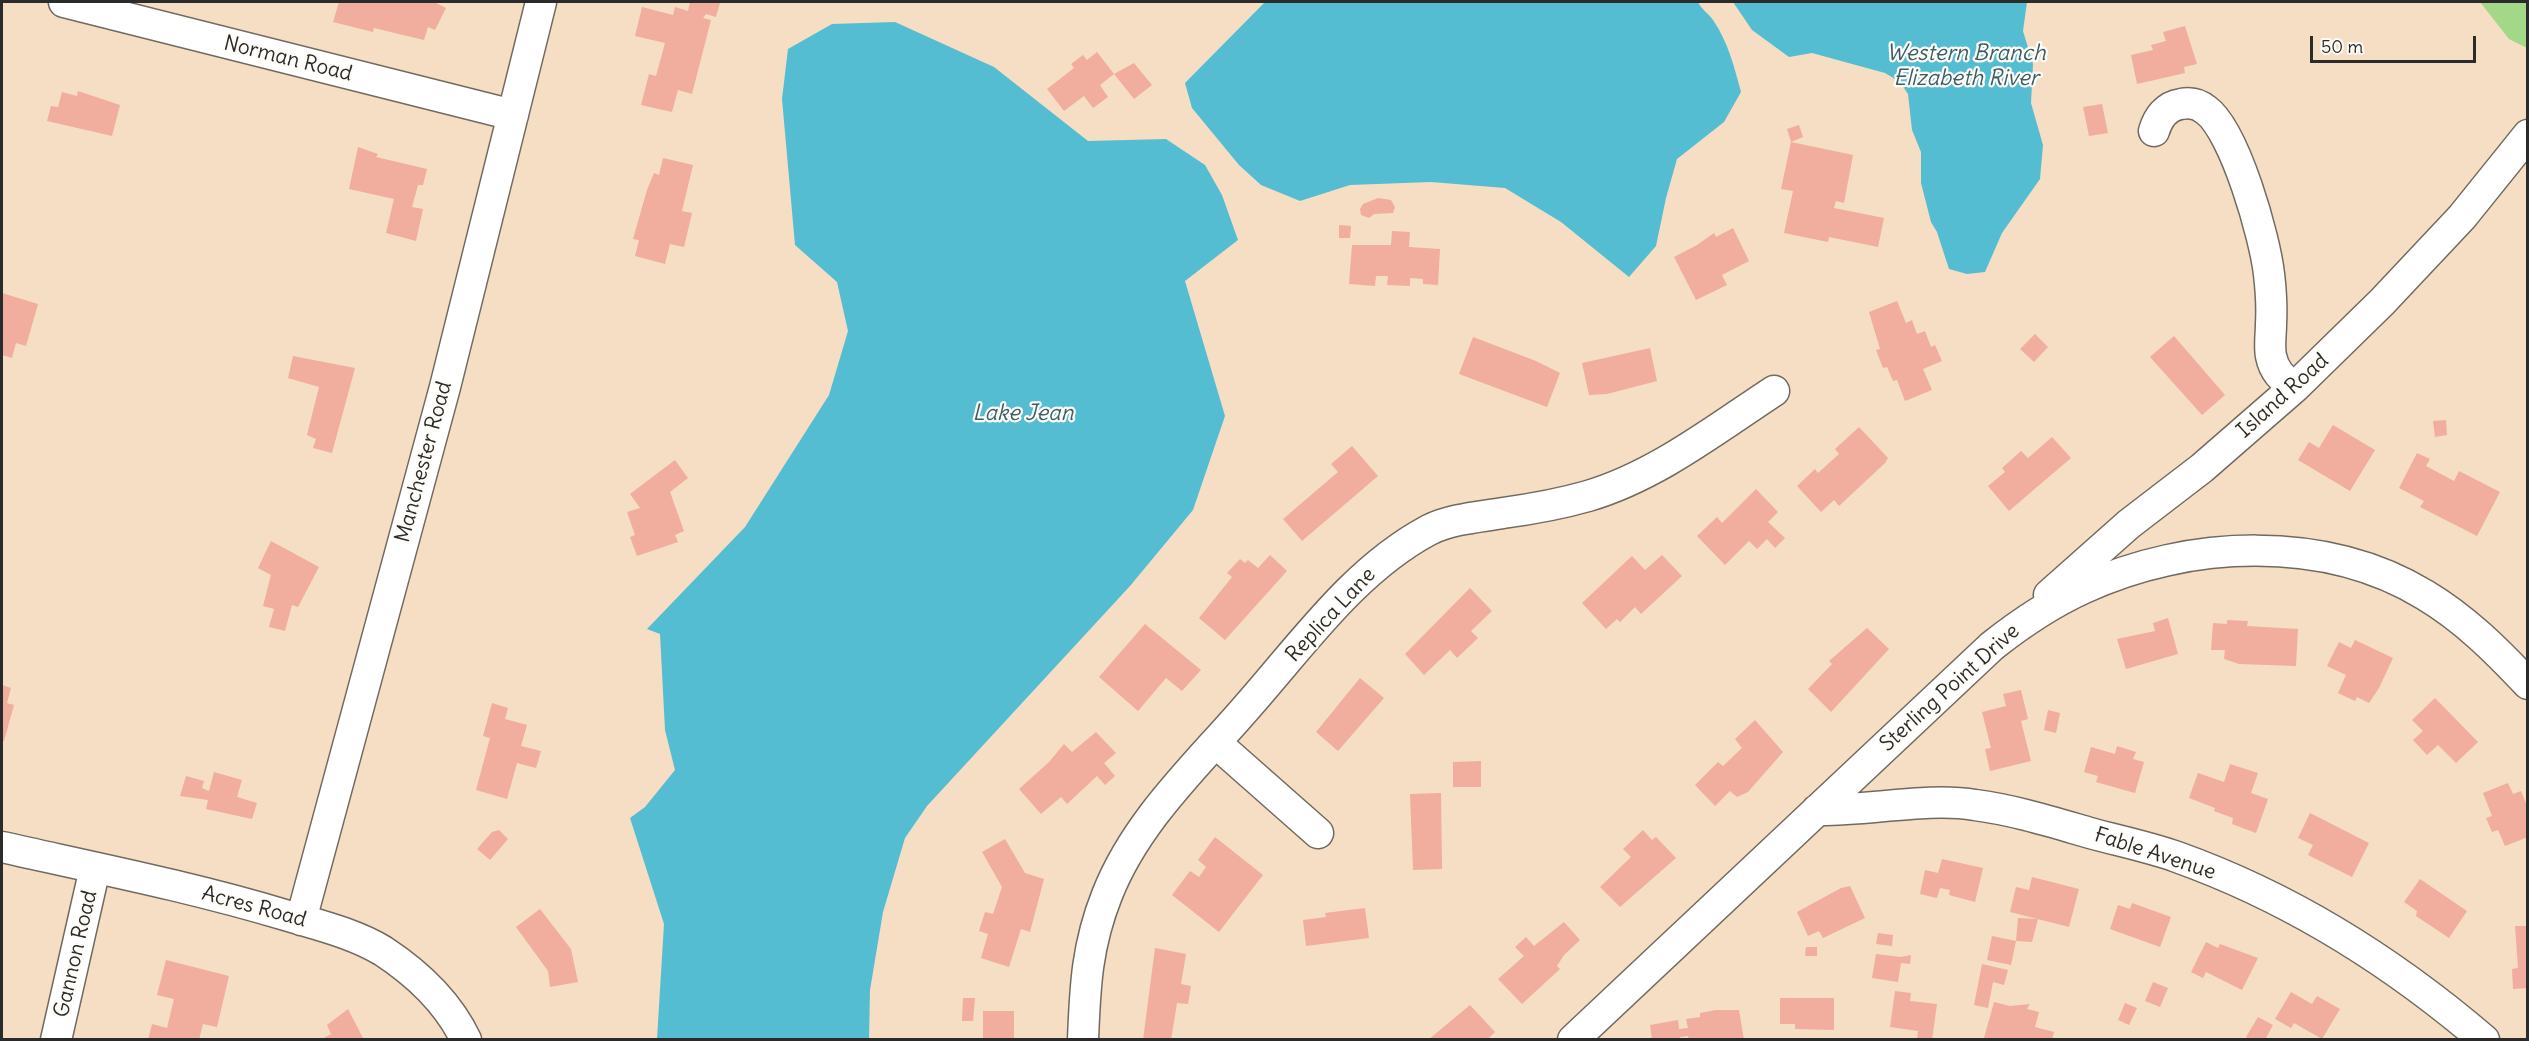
<!DOCTYPE html>
<style>
body{margin:0}
#map{position:relative;width:2529px;height:1041px;overflow:hidden;background:#f5dec3;font-family:Delius,sans-serif}
canvas{display:block}
.frame{position:absolute;inset:0;border:3px solid #2b2b2b;pointer-events:none}
.scale{position:absolute;left:2310px;top:36px;width:166px;height:27px;box-sizing:border-box;border:3px solid #2b2b2b;border-top:0;padding-left:8px;font-size:18px;line-height:21px;white-space:nowrap;color:#2b2b2b;-webkit-text-stroke:4px #fdfcf7;paint-order:stroke}
</style>
<div id="map">
<canvas width="2529" height="1041"></canvas>
<div class="frame"></div>
<div class="scale">50 m</div>
</div>
<script>
const ctx = document.querySelector('canvas').getContext('2d');
ctx.lineJoin = 'round';
function fill(path, color) {
  ctx.fillStyle = color;
  ctx.fill(path, 'evenodd');
}
function stroke(path, color, width, dash) {
  ctx.strokeStyle = color;
  ctx.lineWidth = width;
  ctx.lineCap = dash ? 'butt' : 'round';
  ctx.setLineDash(dash || []);
  ctx.stroke(path);
}
function drawText(font, color, halo, rows, align = 'center') {
  ctx.font = font + ' Delius,sans-serif';
  ctx.lineWidth = 4.5;
  ctx.setLineDash([]);
  ctx.textBaseline = 'middle';
  ctx.strokeStyle = halo;
  ctx.fillStyle = color;
  for (const [text, x, y, turn = 0] of rows) {
    ctx.save();
    ctx.translate(x, y);
    ctx.rotate((+turn || 0) * Math.PI / 180);
    ctx.textAlign = isNaN(turn) ? turn : align;
    if (halo) ctx.strokeText(text, 0, 0);
    ctx.fillText(text, 0, 0);
    ctx.restore();
  }
}
const green = new Path2D(`
 M2480,2H2527V48L2509,39Z`);
const water = new Path2D(`
 M1265,2H1698C1702,10 1708,13 1713,20C1728,42 1734,66 1741,92L1724,122L1677,159L1666,198L1656,246L1629,277L1561,222L1505,188L1431,182L1350,185L1300,201L1261,185L1239,165L1192,108L1185,83Z
 M1733,2H2027L2023,31L2033,64L2031,103L2043,145L2040,179L2002,233L1985,272L1967,274L1949,269L1937,232L1931,222L1921,183V152L1912,130L1908,94L1900,82L1885,73L1812,53L1789,57L1752,30Z
 M895,22L994,67L1088,141L1166,139L1205,165L1222,195L1238,240L1185,281L1225,416L1193,510L1130,586L927,806L905,838L883,912L870,990L869,1039H657L664,924L630,818L645,807L675,770L665,730L660,634L647,629L745,527L829,395L848,331L837,282L795,245L782,99L788,49L832,24Z`);
const building = new Path2D(`
 M339,2H434L446,8L435,30L428,27L424,40L374,28L373,32L333,22Z
 M690,2L720,3L716,17L706,14L703,18L711,20L692,94L678,90L672,112L641,105L649,74L656,76L665,43L635,36L642,7L673,15L675,7L688,11Z
 M2185,26L2197,64L2184,67L2185,73L2137,84L2131,55L2153,50L2151,45L2166,41L2163,32Z
 M1097,52L1114,74L1100,85L1108,97L1093,108L1084,96L1064,111L1047,89L1074,68L1071,64L1083,55L1087,60Z
 M1134,63L1152,85L1134,99L1114,74Z
 M78,91L120,105L112,136L47,121L51,106L58,107L62,92L77,96Z
 M2102,104L2108,133L2089,136L2083,107Z
 M1799,125L1803,137L1791,142L1853,155L1844,203L1836,201L1834,208L1884,218L1878,247L1829,237L1828,242L1784,233L1793,191L1781,189L1791,142L1787,129Z
 M358,147L378,154L376,157L427,169L423,185H418L412,207L423,209L416,241L386,233L394,199L349,189Z
 M663,158L693,165L682,211L692,213L684,247L670,244L665,264L635,256L639,240L633,239L647,190L654,173L659,175Z
 M1378,198L1391,200L1395,207L1393,213L1374,214L1369,218L1361,215L1360,209L1363,204Z
 M1339,225L1351,226L1350,238H1339Z
 M1733,228L1749,261L1722,275L1727,285L1696,300L1674,257L1697,245L1714,233L1716,237Z
 M1392,231L1410,232L1409,247L1440,249L1438,285L1423,284V279L1410,278V286L1387,285L1388,276H1376L1375,286L1349,284L1352,245H1391Z
 M2,293L38,304L26,346L16,343L12,358L2,355Z
 M1897,301L1906,323L1912,320L1917,334L1925,331L1931,347L1935,345L1942,361L1923,369L1932,390L1905,401L1897,380L1893,381L1887,367L1883,368L1876,350L1880,349L1869,312Z
 M2035,334L2048,347L2034,362L2020,349Z
 M2174,336L2225,395L2202,415L2150,357Z
 M1473,337L1536,361L1560,373L1547,407L1459,374Z
 M1650,348L1657,381L1607,394L1589,395L1582,363Z
 M293,356L355,368L332,453L313,448L316,439L307,435L319,387L288,378Z
 M2446,420L2447,435L2435,437L2433,421Z
 M2333,425L2375,450L2350,491L2298,460L2309,442L2319,448Z
 M1859,427L1888,458L1885,463L1839,506L1834,500L1821,512L1797,486L1815,469L1818,473L1839,454L1835,449Z
 M2052,437L2071,458L2009,511L1988,486L2005,472L2002,468L2021,451L2028,458Z
 M1352,446L1378,476L1302,541L1283,519L1338,472L1331,464Z
 M2417,453L2430,459L2426,466L2454,481L2459,471L2500,492L2477,536L2420,507L2424,501L2399,488Z
 M675,460L688,478L670,492L684,531L675,535L678,542L637,556L630,537L635,535L627,512L640,508L630,494Z
 M1756,489L1778,512L1768,522L1785,538L1775,548L1767,539L1757,549L1749,541L1725,565L1697,536L1717,517L1722,523Z
 M271,541L319,567L298,607L292,605L285,631L269,627L274,609L263,606L271,575L258,568Z
 M1270,555L1287,571L1225,640L1199,618L1232,577L1227,573L1240,559L1245,563L1248,560L1258,568Z
 M1662,555L1682,576L1641,614L1635,607L1620,622L1617,619L1606,629L1582,603L1632,556L1645,570Z
 M1470,588L1492,611L1471,631L1478,638L1457,658L1450,650L1424,675L1405,654Z
 M2168,618L2178,654L2126,669L2117,639L2155,631L2153,623Z
 M2227,620L2248,621L2247,626L2298,629L2296,666L2239,664L2224,659L2225,650H2211L2213,623L2227,624Z
 M1145,624L1201,670L1182,691L1166,678L1138,711L1099,677Z
 M1867,628L1889,649L1831,712L1808,689L1832,664L1829,661Z
 M2355,640L2393,658L2379,688L2369,703L2357,697L2355,701L2338,693L2346,675L2327,666L2339,642L2351,648Z
 M1360,678L1384,698L1338,751L1316,732Z
 M2,685L11,688L7,703L14,705L4,741H2Z
 M2021,690L2028,719L2021,721L2031,761L1990,771L1985,749L1991,748L1982,712L2006,706L2003,694Z
 M2435,698L2478,742L2456,763L2438,745L2427,755L2413,740L2423,731L2412,720Z
 M492,703L508,708L505,719L527,725L521,746L541,751L536,768L517,763L507,799L476,790L490,738L483,736Z
 M2048,710L2060,713L2056,733L2044,730Z
 M1755,720L1783,752L1748,792L1737,797L1730,791L1715,806L1695,785L1718,762L1723,766L1742,748L1735,739Z
 M1096,732L1116,753L1104,763L1115,776L1105,785L1097,776L1067,804L1061,797L1041,814L1019,789L1049,762L1064,744L1072,752Z
 M2117,746L2136,752L2133,759L2144,762L2135,793L2096,782L2098,776L2084,772L2091,747L2115,754Z
 M1481,761V787H1453V762Z
 M2230,764L2258,773L2251,793L2268,799L2256,833L2232,824L2233,818L2214,811L2215,808L2189,798L2198,773L2224,782Z
 M214,772L242,780L237,797L257,803L252,819L206,809L208,800L180,796L186,776L204,781L202,788L209,791Z
 M2508,783L2513,794L2521,791L2528,808V837L2505,846L2498,830L2492,832L2486,818L2492,816L2483,793Z
 M1441,793L1442,869L1413,870L1410,794Z
 M2310,813L2369,843L2352,877L2308,855L2313,845L2298,838Z
 M499,830L508,839L490,860L477,849L492,832Z
 M1643,830L1652,840L1656,837L1676,858L1620,907L1600,887L1631,857L1623,849Z
 M1215,837L1263,875L1219,932L1172,895L1190,871L1199,877L1206,867L1198,860Z
 M1005,839L1025,873L1044,879L1030,932L1021,929L1009,967L981,958L988,934L979,931L985,912L993,914L1002,887L982,852Z
 M1942,859L1983,868L1975,902L1949,895L1950,890L1940,888L1937,898L1920,894L1925,870L1938,873Z
 M2032,877L2079,889L2069,927L2010,912L2016,887L2029,890Z
 M2420,879L2467,911L2449,938L2416,916L2417,911L2404,902Z
 M1850,886L1865,918L1823,938L1819,931L1808,936L1797,912L1841,888Z
 M2132,903L2171,917L2160,947L2110,929L2118,905L2130,909Z
 M1365,908L1369,938L1306,946L1303,920L1326,917L1325,913Z
 M540,909L571,949L578,982L550,987L548,971L516,927Z
 M2018,918L2038,919L2032,942L2016,941Z
 M1564,922L1580,940L1564,955L1557,966L1560,969L1522,1004L1498,979L1524,956L1515,947L1526,937L1534,946Z
 M2515,926H2528V988L2513,989L2512,969L2518,968Z
 M1878,933L1893,935L1892,946L1876,944Z
 M1992,936L2016,941L2011,965L1987,960Z
 M2206,942L2218,948L2220,944L2258,958L2242,990L2206,972L2203,978L2191,972Z
 M1806,947H1817V956H1805Z
 M1155,948L1186,954L1181,984L1191,986L1188,1004L1177,1003L1171,1040H1143Z
 M1876,954L1901,957L1911,955L1910,964L1901,963L1898,982L1872,978Z
 M166,960L229,976L217,1027L203,1024L199,1040H148L152,1024L167,1028L174,999L157,995Z
 M1982,964L2008,970L2004,985L1993,982L1988,1008L1974,1005Z
 M2153,982L2168,988L2160,1007L2145,1001Z
 M1895,991L1911,993L1910,1001L1937,1004L1932,1040H1917L1918,1031L1890,1027Z
 M2291,992L2312,1004L2317,996L2340,1009L2322,1039L2294,1023L2291,1028L2275,1019Z
 M963,998H975L973,1021H962Z
 M1780,998H1834V1030L1795,1029V1024H1780Z
 M1994,1002L2010,1006L2030,1004L2027,1009L2039,1012L2035,1027L2054,1032L2052,1040L1984,1038Z
 M2125,1003L2137,1008L2129,1025L2118,1020Z
 M1470,1005L1495,1032L1487,1040H1428Z
 M348,1009L364,1040H320L331,1034L327,1025Z
 M1716,1010H1739L1744,1040H1689L1688,1036L1680,1037L1681,1040H1652L1650,1025L1678,1020L1679,1029L1688,1028L1686,1019L1700,1017V1013Z
 M983,1011H1014V1040H983Z
 M2258,1017L2273,1025L2265,1040H2250L2246,1037Z`);
const minor = new Path2D(`
 M64,2L513,115
 M2154,131C2158,118 2166,106 2181,104C2190,102 2199,104 2206,110C2235,131 2265,238 2269,274C2271,291 2272,307 2271,324C2271,334 2269,346 2271,356C2274,371 2282,379 2295,387
 M2049,595L2129,524L2202,468L2295,387L2382,302L2462,217L2528,135
 M1216,743L1318,833
 M1817,810C1867,811 1928,797 1975,805C2014,810 2052,822 2090,833C2119,841 2149,847 2177,857C2289,897 2394,963 2484,1040
 M2,847C96,868 192,887 285,915C318,925 353,933 383,951C418,974 448,1002 466,1040
 M301,920L445,387L541,2
 M56,1040L95,868
 M1083,1040C1085,986 1087,945 1107,895C1136,821 1196,766 1247,707C1302,645 1354,570 1429,530C1451,519 1479,517 1503,513C1532,509 1560,504 1588,496C1656,476 1716,429 1774,391
 M1573,1040L1992,646C2021,623 2051,603 2084,588C2188,540 2325,534 2425,595C2465,619 2496,650 2528,684`);
const streetNames = [
 ["Norman Road",288,59,14],
 ["Island Road",2283,396,-42],
 ["Manchester Road",424,462,-75],
 ["Replica Lane",1331,615,-47],
 ["Sterling Point Drive",1950,688,-42],
 ["Fable Avenue",2155,854,18],
 ["Acres Road",254,907,15],
 ["Gannon Road",76,954,-77]
];
const waterNames = [
 ["Western Branch",1966,54],
 ["Elizabeth River",1966,79],
 ["Lake Jean",1023,414]
];
fill(green, '#a3d889');
fill(water, '#55bdd2');
fill(building, '#f1ad9d');
stroke(minor, '#726a60', 33);
stroke(minor, '#fff', 30);
drawText('21px', '#2b2b2b', '#fdfcf7', streetNames);
drawText('italic 22px', '#3a5e65', '#fdfcf7', waterNames);
</script>
